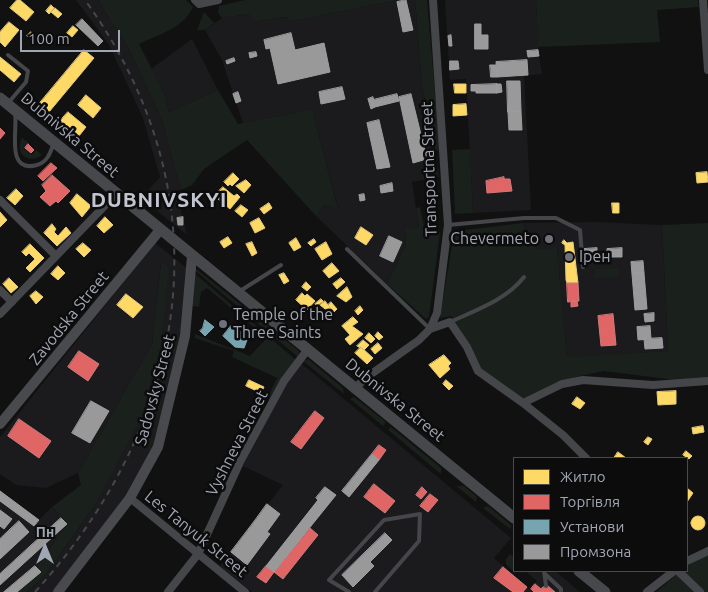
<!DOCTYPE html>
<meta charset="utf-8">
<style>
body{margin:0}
#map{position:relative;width:708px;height:592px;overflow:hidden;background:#111;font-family:Ubuntu,sans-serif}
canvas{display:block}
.legend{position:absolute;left:513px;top:457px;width:175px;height:115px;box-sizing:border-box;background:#0c0c0d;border:1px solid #484a4f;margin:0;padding:6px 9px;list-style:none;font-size:15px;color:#a1a6b3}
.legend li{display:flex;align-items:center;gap:10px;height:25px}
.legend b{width:25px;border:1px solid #484a4f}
.north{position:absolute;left:20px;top:522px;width:50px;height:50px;-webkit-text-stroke:4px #0c0c0d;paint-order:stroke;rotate:0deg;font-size:14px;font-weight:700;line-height:20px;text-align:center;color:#a1a6b3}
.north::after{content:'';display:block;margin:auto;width:18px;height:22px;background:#a1a6b3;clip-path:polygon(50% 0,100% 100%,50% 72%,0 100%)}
.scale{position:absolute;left:20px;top:30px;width:100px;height:22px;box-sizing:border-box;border:2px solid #a1a6b3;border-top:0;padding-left:6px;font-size:15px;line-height:18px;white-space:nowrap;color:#a1a6b3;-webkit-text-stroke:4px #0c0c0d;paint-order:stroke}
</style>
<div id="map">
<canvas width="708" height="592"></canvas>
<ul class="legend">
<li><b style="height:14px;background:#ffd966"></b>Житло</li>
<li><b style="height:14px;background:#e06666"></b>Торгівля</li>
<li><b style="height:14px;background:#76a5af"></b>Установи</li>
<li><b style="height:14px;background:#999"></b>Промзона</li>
</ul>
<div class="north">Пн</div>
<div class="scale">100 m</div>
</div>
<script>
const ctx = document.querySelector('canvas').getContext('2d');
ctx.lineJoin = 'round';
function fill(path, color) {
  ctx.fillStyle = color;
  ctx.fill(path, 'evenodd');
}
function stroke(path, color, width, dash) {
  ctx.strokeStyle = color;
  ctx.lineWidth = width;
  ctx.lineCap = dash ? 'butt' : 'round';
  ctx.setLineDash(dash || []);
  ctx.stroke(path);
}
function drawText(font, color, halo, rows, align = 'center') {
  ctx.font = font + ' Ubuntu,sans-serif';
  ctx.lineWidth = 5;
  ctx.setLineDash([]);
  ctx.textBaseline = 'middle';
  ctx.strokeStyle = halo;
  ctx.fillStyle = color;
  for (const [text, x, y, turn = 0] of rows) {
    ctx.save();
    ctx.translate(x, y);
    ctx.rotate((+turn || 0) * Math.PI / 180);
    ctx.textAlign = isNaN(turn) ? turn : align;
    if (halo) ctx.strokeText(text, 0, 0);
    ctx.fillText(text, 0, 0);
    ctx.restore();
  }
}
const built = new Path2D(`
 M76,0H98L129,49L162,120L181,190L176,191L187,235L141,198L160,177L143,118L109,45Z
 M398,0H415L422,85L439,177L412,182L419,229H405L406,244L387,284L316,216L325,205L338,208L312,109L243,123L222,60L205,30L222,18L250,14L253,22L288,17L289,22Z
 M445,0H536L539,56L542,74L524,76L531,210L473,213L466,79L450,80Z
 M192,39L218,90L169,112L165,95L151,69Z
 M599,222L662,225L668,351L567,358L557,249H539L526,237L524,223Z
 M155,243L187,268L181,336L155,446L127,496L53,592H27L44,577L96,503L161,346V262L152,344L78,473L46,488L16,485L0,474V437Z
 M302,364L511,538L494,558L529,589L537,581L525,571H555L580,592H252L220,566L283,485L243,466L286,384Z
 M0,491L39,520L52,507L67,524L37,567L41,572L17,592H0Z`);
const green = new Path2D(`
 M98,0H186L193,7C183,29 159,34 139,44L165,95L169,112L218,90L238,124L312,109L338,209L325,205L316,216L247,140L204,169L192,185L181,190L162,120L129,49Z
 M245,0H398L289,22L287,17L253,22L249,14L222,18L218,13L219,6Z
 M415,0H427L440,150L435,151L422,85Z
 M536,0H698L699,7L657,10L660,42L538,47Z
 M204,12L214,23L205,30H197Z
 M22,138L28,142L23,148L32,155L36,150L42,155C28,165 14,153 22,138Z
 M470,149L473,213L455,214L452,150Z
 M420,207L424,226L438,228L440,233L429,317L426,319L387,284L406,244L405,229L419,228L416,208Z
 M524,223L526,237L539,249L557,248L567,357L668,351L662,225L708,223V378L675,380L604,371L562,380L522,399L481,370L471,346L451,316L440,318L453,239L456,231Z
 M161,262L169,268L161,346L141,417L96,503L44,577L27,592H17L41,572L37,567L67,524L52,507L81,485L78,473L152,344Z
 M195,268L299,351L298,357L193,269Z
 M618,268V277H595V269Z
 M193,272L296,360L270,398L268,397L277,378L232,357L234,351L195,338V334L250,356L267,338L207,288L201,292L199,307L193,306Z
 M308,359L343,388L344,394L303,361Z
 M354,397L386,422L383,426L350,399Z
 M391,427L441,468V474L388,430Z
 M456,486H464L477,497L476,502Z
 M488,506L512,526L510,529L483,508Z
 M510,554L514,557L515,573L506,564V559Z
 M708,555V592H656L681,571H687V566L693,561Z`);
const homes = new Path2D(`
 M17,0H20L34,12L26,21L10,8Z
 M51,5L54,8L49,14L46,11Z
 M55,8L62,14L58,18L51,12Z
 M9,22L19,30L5,47L0,42V32Z
 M73,26L78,30L72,37L67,33Z
 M31,32L35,36L32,40L27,36Z
 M84,50L94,58L49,112L39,104Z
 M0,57L21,74L14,82L0,70Z
 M454,84H466V93H455Z
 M86,95L101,108L93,118L78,105Z
 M24,96L33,104L31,107L21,99Z
 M466,104L467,115L453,116V105Z
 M68,112L86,127L79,136L60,121Z
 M707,172L708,182L697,183L696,173Z
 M233,173L239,179L232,186L230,184L228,186L224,182Z
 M246,180L251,185L244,193L236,186Z
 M223,187L234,196L237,194L240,197L230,209L218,199L222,195L218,192Z
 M16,189L23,196L15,205L7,198Z
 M77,194L91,206L82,217L70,203Z
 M269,203L272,208L264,214L260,209Z
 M612,203H619V213H613Z
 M241,205L248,210L242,217L235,211Z
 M0,212L7,220L0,227Z
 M105,217L113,225L104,233L97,226Z
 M259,218L265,228L255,233L250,223Z
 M52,224L56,229L54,232L58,236L66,227L71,233L57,246L44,233Z
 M361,227L373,235L366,245L355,238Z
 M228,237L232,243L224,248L220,242Z
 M296,238L301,247L294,251L289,243Z
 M314,239L316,242L311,246L308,243Z
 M564,240L567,243L573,242L578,283H567L566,280L565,245L562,243Z
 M252,242L257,253L252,256L246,244Z
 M326,242L332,254L322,260L315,249Z
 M83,243L91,250L84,257L76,249Z
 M30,244L44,258L30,272L26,268L35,259L29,253L26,256L22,252Z
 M332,263L339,271L329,278L323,271Z
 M58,266L65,273L58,280L51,274Z
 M284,273L289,281L284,284L279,275Z
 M9,278L18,287L11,293L3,284Z
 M341,278L345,282L337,289L333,284Z
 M306,282L311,287L307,291L302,287Z
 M347,287L352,297L346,302L337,296Z
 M36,291L43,297L36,304L30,296Z
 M302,293L305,296L307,294L315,301L307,310L296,300Z
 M126,294L143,307L133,318L117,305Z
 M321,299L323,301L317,306L315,304Z
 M325,301L331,309L329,312L320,305Z
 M331,302L337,309L334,312L328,305Z
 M360,306L363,310L358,315L355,311Z
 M320,309L327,315L320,322L315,314Z
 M353,317L358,322L352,326L363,334L350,345L345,339L350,335L342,326Z
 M378,332L383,337L379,340L375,336Z
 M369,333L375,339L371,343L365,338Z
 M363,340L369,345L364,350L357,346Z
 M378,343L382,348L375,354L371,349Z
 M361,347L373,358L367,364L355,353Z
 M444,355L451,363L448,366L450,369L440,378L429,365Z
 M249,380L264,387L261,393L246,386Z
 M446,380L453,386L449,390L443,384Z
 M676,391V404L658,405L657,392Z
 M577,397L585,403L580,409L572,404Z
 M703,426L704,432L693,434L692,428Z
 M648,437L652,439L648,445L644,442Z
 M686,451L692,456L689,459L683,455Z
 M618,452L626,458H614Z
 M687,488L693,493L687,502Z
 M691 523a7 7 0 1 1 14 0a7 7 0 1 1-14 0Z`);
const shops = new Path2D(`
 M0,128L5,133L0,139Z
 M28,144L34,150L31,153L25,148Z
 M51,163L57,168L43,181L38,176Z
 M52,175L70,191L58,203L56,201L50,206L40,197L46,191L42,185Z
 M504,177V179H510L512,191L487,193L486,181Z
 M567,283H578L579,301L568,302Z
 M577,301L578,306L571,307V302Z
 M613,314L616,345L601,346L598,316Z
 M79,351L99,364L88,381L68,367Z
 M315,411L324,418L301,449L291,442Z
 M19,419L51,441L39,458L8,436Z
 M379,445L386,450L379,460L372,454Z
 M374,484L395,501L385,513L364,497Z
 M422,487L427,492L421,499L416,495Z
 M430,494L438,500L428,512L420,506Z
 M310,528L318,535L283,579L274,572Z
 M266,566L274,572L266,583L257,577Z
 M503,567L527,587L523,592H513L494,578Z
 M535,584L541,589L544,592H534L531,589Z
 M545,586H548L555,592H544L541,589Z`);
const public = new Path2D(`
 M205,320L214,327L208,333L203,328Z
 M231,326L245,334L243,336L247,340L244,348L235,347L223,336Z
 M203,328L208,333L205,336L200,331Z`);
const industry = new Path2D(`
 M406,0L413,30L403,32L397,2Z
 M82,19L103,41L98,46L76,25Z
 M475,24H481V35H488V49H475Z
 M291,33L295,50L324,43L330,72L278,84L270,48L266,49L264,40Z
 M451,35L452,46H449L448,36Z
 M538,50L539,56L528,57L527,51Z
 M256,52L257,56L250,58L249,53Z
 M234,58L235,61L227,64L226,61Z
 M527,60L528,75L497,77L496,62Z
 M450,61H458L459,69L450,70Z
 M490,65H496L497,77H491Z
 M507,81H520L521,111L508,112Z
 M497,84H501L502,92L497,93Z
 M497,84V93H476V91H471V85Z
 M342,87L345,99L321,104L319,92Z
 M238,92L241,101L236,103L233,94Z
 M397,94L399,101L375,107L373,100Z
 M411,94L427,159L413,163L399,97Z
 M373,97L375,107L371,109L368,99Z
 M521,111L522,130H509L508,112Z
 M379,120L390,167L377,169L367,123Z
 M392,183L393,191L381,193L380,186Z
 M364,194L365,200L360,201L359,195Z
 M183,217V225H178L177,218Z
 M389,236L402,242L393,262L380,256Z
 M597,248V259H585L584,249Z
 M622,248V257H607V249Z
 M643,261L644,273L632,274L631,262Z
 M644,273L647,309L635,310L632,274Z
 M654,313V321L645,322L644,314Z
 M650,326L651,339L638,340L637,327Z
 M662,338L663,348L645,349L644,339Z
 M91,401L109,411L90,443L72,433Z
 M372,454L379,460L349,497L342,491Z
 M325,487L336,495L274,572L266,566L318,500L316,498Z
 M0,491L39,520L34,526L0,501Z
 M267,504L280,514L267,532L254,522Z
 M0,510L12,519L4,529L0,526Z
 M61,518L67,524L0,585V574Z
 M19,521L29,532L0,559V539Z
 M254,522L270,534L247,565L231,552Z
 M385,533L392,540L370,562L374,566L353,587L342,575Z
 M35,566L41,572L17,592H4Z`);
const lane = new Path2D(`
 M8,55L28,71L26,82L9,102
 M15,114C18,129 5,174 37,165C47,162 50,154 53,145
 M448,225L524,218H556L580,230L583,267
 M347,249L430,329
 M240,291L281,265
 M450,322C476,310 506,300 524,277
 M544,571L546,586
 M545,574L561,589V592
 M349,592L329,580L384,520L420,514L419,541L375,592`);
const street = new Path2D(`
 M195,0L199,4L218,0
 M703,0L708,70
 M0,200L56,256
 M0,290L12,302
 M0,314L116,194
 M430,329L450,322L467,347L478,371L523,403L563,435L586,458
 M354,389L367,377L419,340L430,329L437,313L448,225L433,0
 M523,403L562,384L583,380L653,385L708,381
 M130,498L245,592
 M687,561L708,551
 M678,571L700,592
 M168,592L198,554L240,462L284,381L308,349
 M647,592L674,571`);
const secondary = new Path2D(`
 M0,424L160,230
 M58,592L130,498L158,447L185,336L192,256`);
const primary = new Path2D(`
 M0,98L514,518
 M579,571L605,592`);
const rail = new Path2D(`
 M35,592C192,418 227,196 85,0`);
const markers = [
 [549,239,5,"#6f727a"],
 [569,257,5,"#6f727a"],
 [223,324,5,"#6f727a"]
];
const streetNames = [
 ["Dubnivska Street",70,135,40],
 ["Transportna Street",429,169,-92],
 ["Zavodska Street",69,318,-51],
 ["Sadovsky Street",155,390,-75],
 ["Dubnivska Street",395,400,39],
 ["Vyshneva Street",237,443,-63],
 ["Les Tanyuk Street",196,534,39]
];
const poiNames = [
 ["Chevermeto",539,239,"right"],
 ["Ірен",579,257],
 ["Temple of the",233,315],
 ["Three Saints",233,333]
];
const districtNames = [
 ["DUBNIVSKYI",159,200]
];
fill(built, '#1b1b1d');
fill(green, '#1a201b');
fill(homes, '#ffd966');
stroke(homes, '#e3ca7d', 1);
fill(shops, '#e06666');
stroke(shops, '#cd797d', 1);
fill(public, '#76a5af');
stroke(public, '#83a5b0', 1);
fill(industry, '#999');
stroke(industry, '#9b9da1', 1);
stroke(lane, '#45464a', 4);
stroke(street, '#45464a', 8);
stroke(secondary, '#494a4e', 10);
stroke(primary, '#47484c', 11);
stroke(rail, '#45474a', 2, [6, 5]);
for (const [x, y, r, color] of markers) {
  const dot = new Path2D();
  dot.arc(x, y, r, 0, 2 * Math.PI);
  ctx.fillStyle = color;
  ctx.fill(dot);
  stroke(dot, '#0c0c0d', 2);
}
drawText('16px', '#a1a6b3', '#0c0c0d', streetNames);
drawText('16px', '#a1a6b3', '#0c0c0d', poiNames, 'left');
ctx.letterSpacing = '1px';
drawText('bold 21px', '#c2c5cf', '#0c0c0d', districtNames);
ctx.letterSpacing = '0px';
</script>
